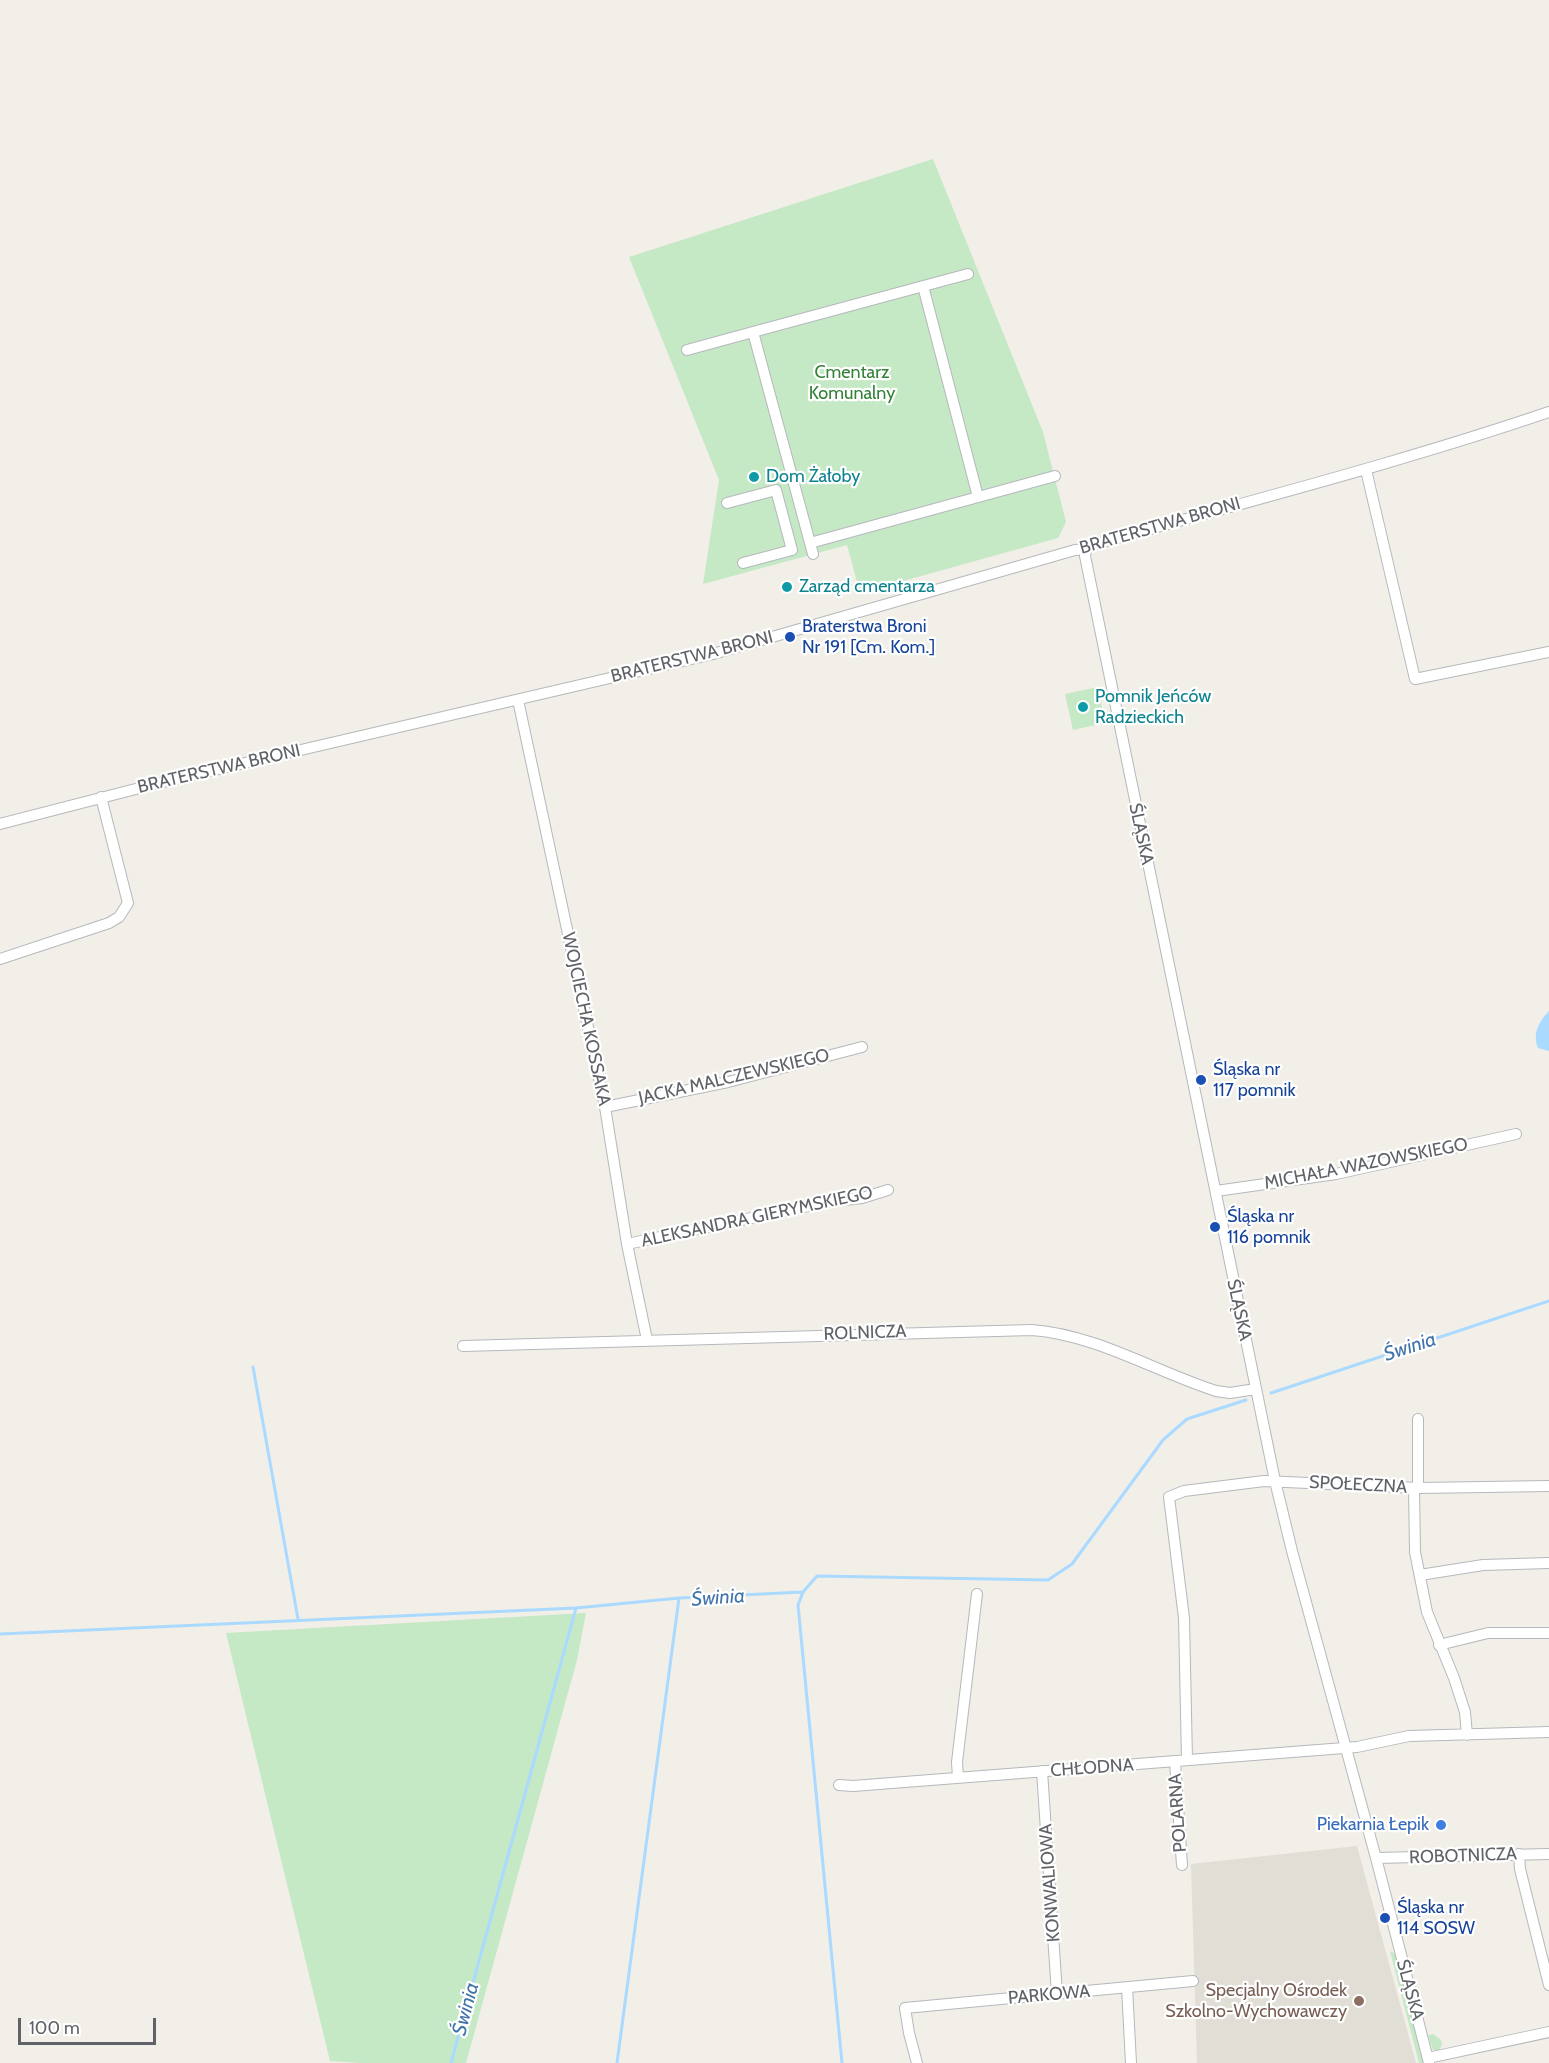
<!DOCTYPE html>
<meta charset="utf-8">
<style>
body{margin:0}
#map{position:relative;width:1549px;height:2063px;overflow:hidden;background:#f1efe8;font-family:Cabin,sans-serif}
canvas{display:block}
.scale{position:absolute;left:18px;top:2018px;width:138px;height:27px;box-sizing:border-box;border:3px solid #5f6368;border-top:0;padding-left:8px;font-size:18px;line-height:21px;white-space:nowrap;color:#5f6368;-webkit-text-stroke:4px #fff;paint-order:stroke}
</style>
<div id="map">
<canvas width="1549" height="2063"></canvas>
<div class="scale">100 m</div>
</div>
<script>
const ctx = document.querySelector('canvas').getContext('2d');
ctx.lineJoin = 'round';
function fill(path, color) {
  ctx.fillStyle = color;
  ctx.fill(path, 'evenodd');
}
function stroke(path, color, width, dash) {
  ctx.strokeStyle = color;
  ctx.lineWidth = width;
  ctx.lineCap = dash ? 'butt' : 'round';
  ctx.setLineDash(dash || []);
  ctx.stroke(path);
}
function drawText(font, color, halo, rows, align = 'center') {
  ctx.font = font + ' Cabin,sans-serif';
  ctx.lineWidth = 4.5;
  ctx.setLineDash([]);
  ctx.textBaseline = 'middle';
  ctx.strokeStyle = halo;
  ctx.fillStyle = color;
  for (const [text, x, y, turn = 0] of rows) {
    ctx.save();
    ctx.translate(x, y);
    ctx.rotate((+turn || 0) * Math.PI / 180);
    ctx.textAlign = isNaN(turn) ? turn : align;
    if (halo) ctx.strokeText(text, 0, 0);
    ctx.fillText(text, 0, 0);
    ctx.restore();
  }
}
const education = new Path2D(`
 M1357,1846L1416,2063H1197L1191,1864Z`);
const green = new Path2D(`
 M933,159L1043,432L1066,522L1058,538L860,593L847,545L703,584L719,480L629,257Z
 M1098,687L1105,723L1073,730L1065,694Z
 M586,1613L577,1660L466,2063H360L330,2061L226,1633Z
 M1390,1951L1396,1954L1424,2063H1419Z
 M1433,2034L1441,2040L1442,2044L1439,2051L1433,2050L1428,2035Z`);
const water = new Path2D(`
 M1549,1011V1051L1538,1048C1532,1034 1539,1021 1549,1011Z`);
const stream = new Path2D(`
 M253,1367L298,1619
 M1271,1393L1549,1301
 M803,1592L798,1605L842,2063
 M0,1634L576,1608
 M451,2063L576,1608L679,1598L803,1592L817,1576L1048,1580L1072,1564L1163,1440L1187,1419L1246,1400
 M617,2063L679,1598`);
const minor = new Path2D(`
 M923,286L978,497
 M753,332L968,274
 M687,350L753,332L813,554
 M1366,470L1415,679L1549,652
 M727,503L776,490L792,550L743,563
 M810,543L1055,476
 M1086,549L1085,556L1275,1481L1292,1551L1376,1858L1429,2063
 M518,700L605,1107L627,1244L647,1340
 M0,824L159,783L713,654L1075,550L1086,549L1093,545C1245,502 1399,463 1549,412
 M0,959L109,923L119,917L128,903L101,797
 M605,1107L728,1082L862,1047
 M1216,1191L1336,1174L1516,1134
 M627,1244L828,1202L862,1198L888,1190
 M463,1346L1032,1330C1097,1335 1154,1371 1216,1391L1230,1393L1256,1389
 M1418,1419V1488
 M1414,1488L1415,1552L1427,1612L1454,1678L1465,1712L1467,1735
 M1420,1575L1483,1565L1549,1563
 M1439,1645L1488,1633H1549
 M1187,1760L1184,1618L1169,1497L1184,1491L1264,1481L1418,1488L1549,1486
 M1175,1761L1182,1865
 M1042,1771L1057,1994
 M958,1778L957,1762L977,1594
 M839,1785L853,1786L1357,1747L1409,1736L1549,1732
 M1519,1854L1520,1869L1549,1985
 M1376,1858L1549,1854
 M1127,1987L1131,2063
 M1428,2058L1549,2032
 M917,2063L909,2033L905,2008L1193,1981`);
const markers = [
 [754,477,6,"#0f9aa8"],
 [787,587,6,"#0f9aa8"],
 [790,637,6,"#1a4fb4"],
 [1083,707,6,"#0f9aa8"],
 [1201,1080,6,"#1a4fb4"],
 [1215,1227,6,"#1a4fb4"],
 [1441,1825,6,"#3f7fe0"],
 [1385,1918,6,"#1a4fb4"],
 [1359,2001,6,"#8d6e63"]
];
const parkNames = [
 ["Cmentarz",852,373],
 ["Komunalny",852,394]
];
const cultureNames = [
 ["Dom Żałoby",766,477],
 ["Zarząd cmentarza",799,587],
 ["Pomnik Jeńców",1095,697],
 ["Radzieckich",1095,718]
];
const streetNames = [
 ["BRATERSTWA BRONI",1160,526,-16],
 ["BRATERSTWA BRONI",692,657,-14],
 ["BRATERSTWA BRONI",219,769,-13],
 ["ŚLĄSKA",1141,834,78],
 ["WOJCIECHA KOSSAKA",586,1019,78],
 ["JACKA MALCZEWSKIEGO",734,1077,-13],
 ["MICHAŁA WAZOWSKIEGO",1366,1164,-11],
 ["ALEKSANDRA GIERYMSKIEGO",757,1217,-12],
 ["ŚLĄSKA",1239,1310,78],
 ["ROLNICZA",865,1333,-2],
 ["SPOŁECZNA",1358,1485,3],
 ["CHŁODNA",1092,1768,-4],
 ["POLARNA",1178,1813,-94],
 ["ROBOTNICZA",1463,1856,-2],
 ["KONWALIOWA",1050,1883,-94],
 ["ŚLĄSKA",1410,1990,75],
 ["PARKOWA",1049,1995,-5]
];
const transitNames = [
 ["Braterstwa Broni",802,627],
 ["Nr 191 [Cm. Kom.]",802,648],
 ["Śląska nr",1213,1070],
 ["117 pomnik",1213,1091],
 ["Śląska nr",1227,1217],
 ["116 pomnik",1227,1238],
 ["Śląska nr",1397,1908],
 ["114 SOSW",1397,1929]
];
const shopNames = [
 ["Piekarnia Łepik",1429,1825]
];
const educationNames = [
 ["Specjalny Ośrodek",1347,1991],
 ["Szkolno-Wychowawczy",1347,2012]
];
const waterNames = [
 ["Świnia",1410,1347,-18],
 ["Świnia",718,1598,-4],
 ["Świnia",466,2009,-75]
];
fill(education, '#e1ded6');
fill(green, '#c5e8c5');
fill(water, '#aadaff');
stroke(stream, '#aadaff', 3);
stroke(minor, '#b5b8bc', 12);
stroke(minor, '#fff', 10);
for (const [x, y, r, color] of markers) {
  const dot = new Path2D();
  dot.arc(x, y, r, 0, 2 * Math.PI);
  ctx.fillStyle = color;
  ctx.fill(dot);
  stroke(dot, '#fff', 2);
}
drawText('18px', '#348238', '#fff', parkNames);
drawText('18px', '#0d838f', '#fff', cultureNames, 'left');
drawText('18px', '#5f6368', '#fff', streetNames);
drawText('18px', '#164399', '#fff', transitNames, 'left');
drawText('18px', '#366cbe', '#fff', shopNames, 'right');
drawText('18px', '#785e54', '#fff', educationNames, 'right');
drawText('italic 20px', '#4174aa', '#fff', waterNames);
</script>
